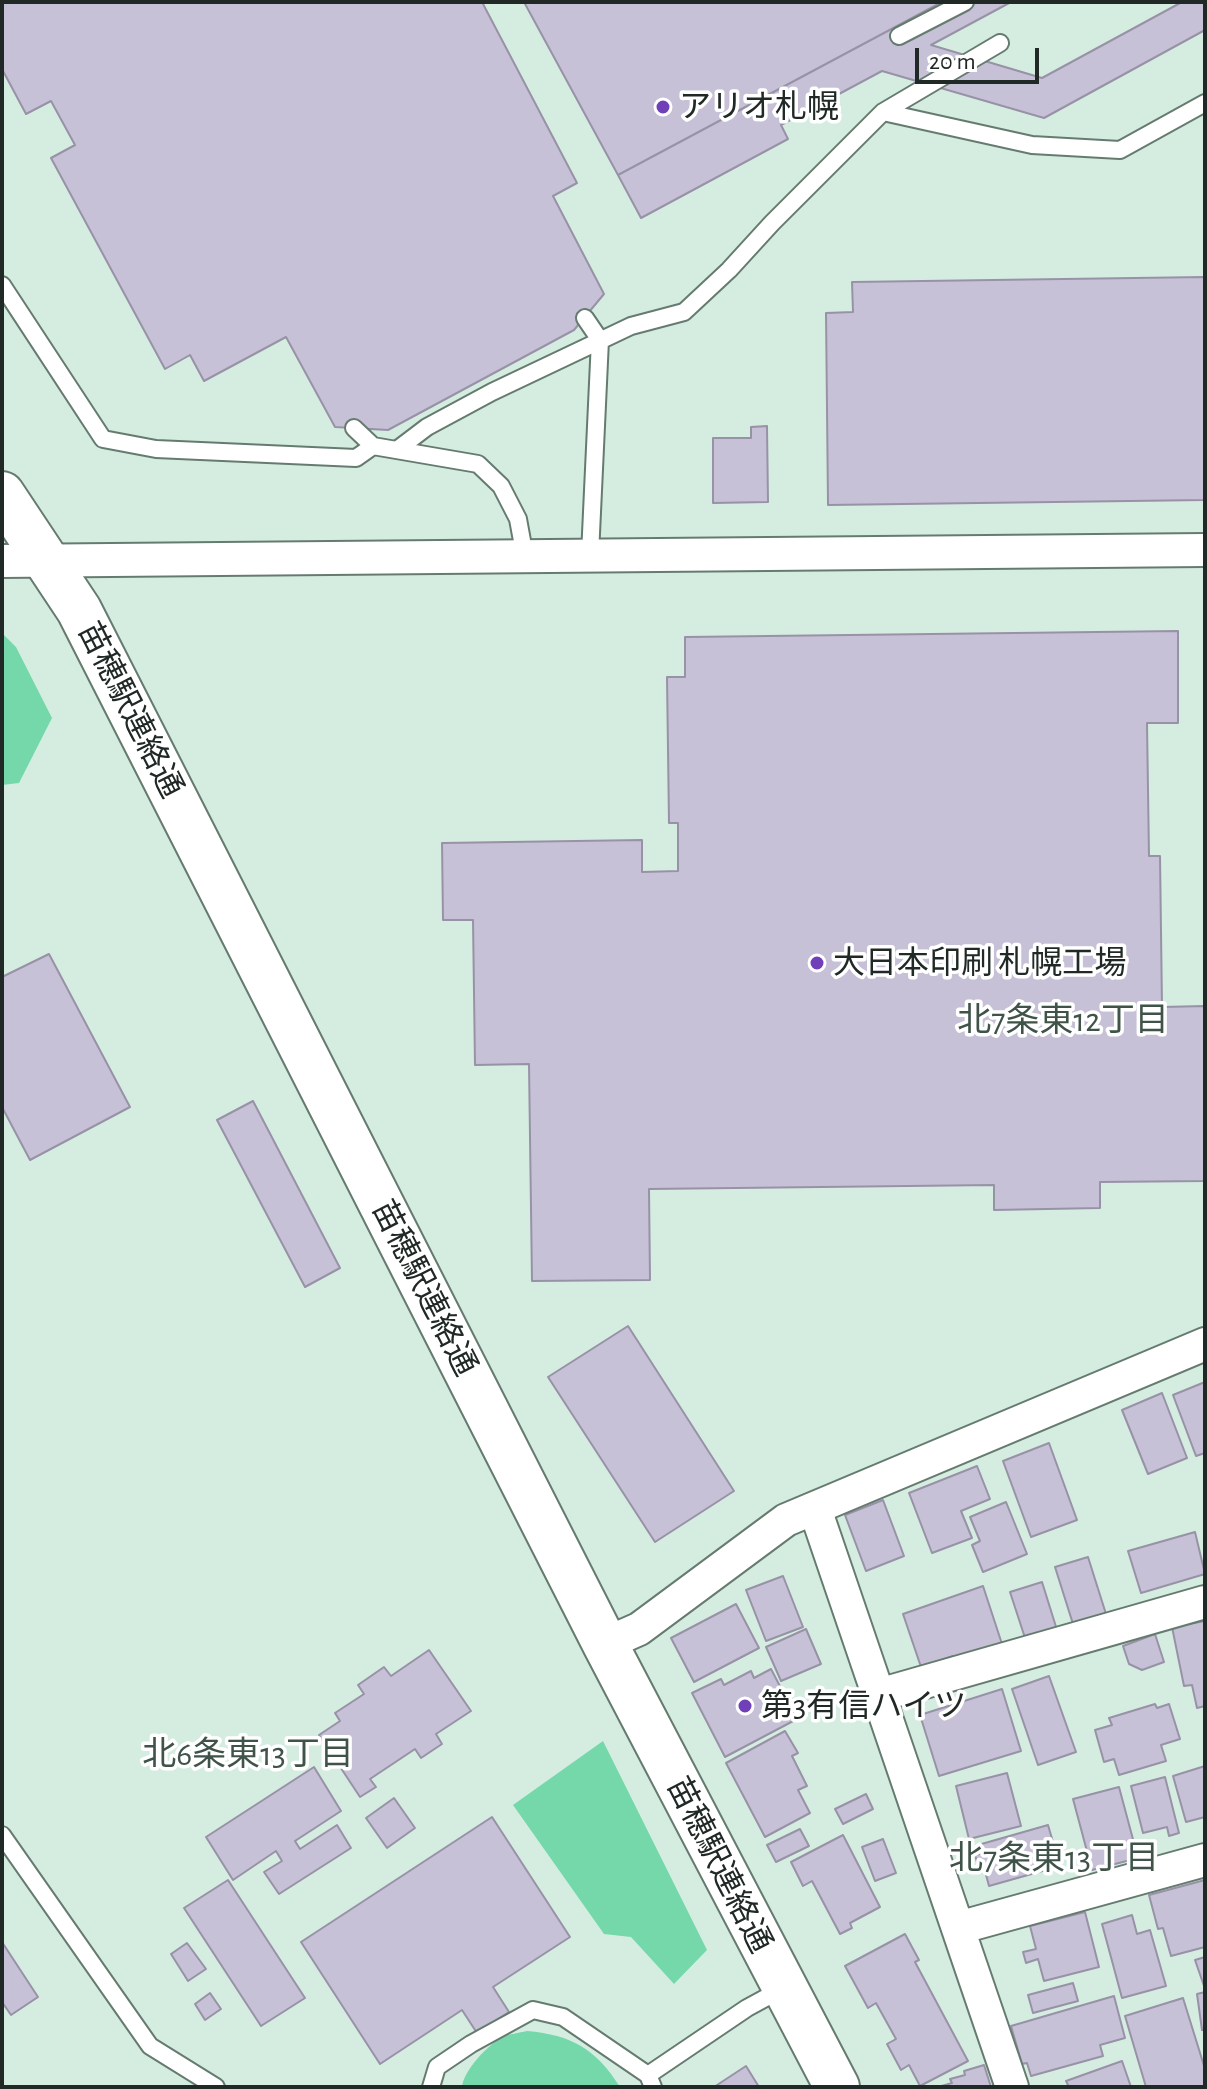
<!DOCTYPE html>
<meta charset="utf-8">
<style>
body{margin:0}
#map{position:relative;width:1207px;height:2089px;overflow:hidden;background:#d5ede0;font-family:"Alegreya Sans",sans-serif}
canvas{display:block}
.frame{position:absolute;inset:0;border:4px solid #202925;pointer-events:none}
.scale{position:absolute;left:915px;top:48px;width:124px;height:36px;box-sizing:border-box;border:4px solid #202925;border-top:0;padding-left:10px;font-size:24px;line-height:28px;white-space:nowrap;color:#202925;-webkit-text-stroke:6px #fff;paint-order:stroke}
</style>
<div id="map">
<canvas width="1207" height="2089"></canvas>
<div class="frame"></div>
<div class="scale">20 m</div>
</div>
<script>
const ctx = document.querySelector('canvas').getContext('2d');
ctx.lineJoin = 'round';
function fill(path, color) {
  ctx.fillStyle = color;
  ctx.fill(path, 'evenodd');
}
function stroke(path, color, width, dash) {
  ctx.strokeStyle = color;
  ctx.lineWidth = width;
  ctx.lineCap = dash ? 'butt' : 'round';
  ctx.setLineDash(dash || []);
  ctx.stroke(path);
}
function drawText(font, color, halo, rows, align = 'center') {
  ctx.font = font + ' "Alegreya Sans","Noto Sans JP",sans-serif';
  ctx.lineWidth = 7;
  ctx.setLineDash([]);
  ctx.textBaseline = 'middle';
  ctx.strokeStyle = halo;
  ctx.fillStyle = color;
  for (const [text, x, y, turn = 0] of rows) {
    ctx.save();
    ctx.translate(x, y);
    ctx.rotate((+turn || 0) * Math.PI / 180);
    ctx.textAlign = isNaN(turn) ? turn : align;
    if (halo) ctx.strokeText(text, 0, 0);
    ctx.fillText(text, 0, 0);
    ctx.restore();
  }
}
const green = new Path2D(`
 M2,633L16,647L52,718L19,783L2,785Z
 M603,1741L707,1950L674,1984L631,1937L604,1934L513,1805Z
 M527,2031C572,2035 596,2049 620,2087H462C464,2070 487,2046 502,2037C509,2034 519,2033 527,2031Z`);
const building = new Path2D(`
 M2,2H482L577,183L553,196L604,294L574,330L388,430L335,427L286,337L204,381L190,355L165,369L51,158L75,145L51,101L26,114L2,69Z
 M524,2H942L618,175Z
 M942,2H1011L931,45L1042,78L1182,2H1205V30L1044,118L882,71L781,125L788,139L641,218L618,175Z
 M1205,277V500L828,505L826,313L853,312L852,282Z
 M767,426L768,502L713,503V438H751V427Z
 M1178,631V723H1147L1149,856H1160L1162,1007L1205,1006V1181L1100,1182V1208L994,1210V1185L649,1189L650,1280L532,1281L529,1064L475,1065L473,920H443L442,843L642,840V872L678,871V823H669L667,677H685V637Z
 M49,954L130,1107L30,1160L2,1107V977Z
 M253,1101L340,1268L305,1287L217,1120Z
 M628,1326L734,1491L655,1542L548,1377Z
 M1205,1382V1453L1196,1456L1173,1395Z
 M1162,1393L1187,1458L1148,1474L1122,1410Z
 M1049,1443L1077,1520L1031,1537L1003,1461Z
 M977,1466L990,1499L961,1511L972,1538L932,1553L909,1493Z
 M883,1500L904,1556L866,1571L845,1515Z
 M1006,1502L1027,1554L983,1572L972,1545L980,1541L970,1517Z
 M1195,1532L1205,1574L1141,1593L1128,1551Z
 M1088,1557L1106,1614L1073,1624L1055,1567Z
 M783,1576L803,1627L766,1641L746,1590Z
 M1042,1582L1057,1630L1026,1641L1010,1592Z
 M983,1586L1002,1644L955,1661L953,1656L921,1667L903,1614Z
 M736,1604L759,1648L694,1682L671,1638Z
 M1205,1621V1706L1197,1708L1192,1685L1184,1686L1172,1627Z
 M806,1629L821,1664L781,1681L766,1647Z
 M1155,1634L1164,1662L1142,1670L1129,1664L1123,1646Z
 M429,1650L471,1711L436,1734L442,1744L421,1758L415,1749L370,1779L376,1787L360,1797L319,1735L340,1721L335,1713L364,1694L358,1685L384,1667L391,1676Z
 M771,1669L797,1719L725,1757L692,1693L721,1679L724,1685L751,1671L754,1678Z
 M1049,1676L1076,1752L1038,1765L1012,1689Z
 M1002,1689L1021,1751L939,1776L920,1715Z
 M1155,1704L1157,1708L1169,1704L1180,1739L1161,1745L1166,1761L1119,1775L1114,1759L1104,1762L1095,1730L1112,1725L1109,1718Z
 M785,1731L798,1753L792,1756L807,1786L798,1790L810,1813L765,1837L726,1763Z
 M1205,1766V1817L1186,1822L1173,1776Z
 M314,1767L341,1811L295,1841L300,1849L337,1825L351,1848L279,1894L264,1872L282,1861L276,1851L233,1880L206,1837Z
 M1007,1773L1021,1826L969,1839L956,1786Z
 M1165,1777L1179,1833L1169,1836L1167,1827L1143,1833L1131,1786Z
 M1119,1787L1138,1858L1092,1870L1073,1799Z
 M866,1794L873,1809L843,1824L835,1809Z
 M394,1798L415,1828L387,1848L366,1818Z
 M492,1817L570,1937L493,1987L509,2012L477,2033L462,2010L380,2064L301,1942Z
 M1048,1825L1060,1866L989,1886L985,1871L980,1873L975,1855L980,1854L978,1845Z
 M800,1829L809,1846L776,1862L767,1845Z
 M843,1835L880,1907L850,1923L852,1928L840,1934L812,1881L803,1886L791,1862Z
 M883,1839L896,1873L875,1881L862,1847Z
 M228,1880L305,1998L261,2026L184,1908Z
 M1205,1880V1947L1171,1956L1163,1928L1158,1929L1149,1895Z
 M1085,1912L1099,1967L1044,1981L1038,1959L1026,1963L1023,1952L1036,1949L1030,1926Z
 M1132,1915L1137,1934L1150,1930L1166,1986L1122,1998L1102,1924Z
 M905,1934L919,1960L915,1962L968,2061L920,2086L909,2065L901,2070L887,2044L896,2039L876,2003L868,2008L845,1966Z
 M2,1942L38,1997L11,2015L2,2002Z
 M187,1943L206,1969L188,1981L171,1954Z
 M1205,1957V1986H1204L1195,1960Z
 M1073,1983L1078,2001L1033,2013L1028,1995Z
 M1205,1992V2030H1202L1197,1994Z
 M210,1993L221,2009L205,2020L195,2004Z
 M1114,1996L1125,2038L1100,2045L1103,2056L1031,2076L1027,2063L1022,2064L1011,2026Z
 M1183,1998L1205,2069V2087H1146L1125,2016Z
 M1122,2061L1131,2087H1069L1066,2081Z
 M984,2065L991,2087H938L952,2083L950,2079L965,2075L964,2071Z
 M746,2066L759,2087H714Z`);
const lane = new Path2D(`
 M899,36L965,2
 M883,112L1032,145L1120,150L1205,103
 M2,285L103,439L156,449L356,458L373,446
 M585,318L600,340L590,555
 M354,428L373,446L478,464L501,486L518,519L525,557
 M398,449L427,427L492,392L631,326L684,312L729,270L772,223L883,112L1000,43
 M2,1835L150,2046L216,2087
 M648,2075L747,2008L782,1989
 M431,2087L437,2067L471,2044L533,2010L563,2017L648,2075L653,2087`);
const street = new Path2D(`
 M2,561L1205,550
 M815,1509L1012,2087
 M605,1644L639,1629L786,1520L1205,1344
 M879,1695L1205,1602
 M958,1928L1205,1860`);
const secondary = new Path2D(`
 M2,494L79,610L605,1644L837,2087`);
const markers = [
 [663,107,8,"#7040b8"],
 [817,963,8,"#7040b8"],
 [745,1706,8,"#7040b8"]
];
const poiNames = [
 ["アリオ札幌",679,107],
 ["大日本印刷 札幌工場",833,963],
 ["第3有信ハイツ",761,1706]
];
const streetNames = [
 ["苗穂駅連絡通",130,710,63],
 ["苗穂駅連絡通",424,1288,63],
 ["苗穂駅連絡通",719,1865,63]
];
const neighbourhoodNames = [
 ["北7条東12丁目",1063,1021],
 ["北6条東13丁目",248,1755],
 ["北7条東13丁目",1054,1859]
];
fill(green, '#74d8aa');
fill(building, '#c6c1d6');
stroke(building, '#9892a7', 2);
stroke(lane, '#667b70', 20);
stroke(street, '#667b70', 36);
stroke(secondary, '#667b70', 48);
stroke(lane, '#fff', 16);
stroke(street, '#fff', 32);
stroke(secondary, '#fff', 44);
for (const [x, y, r, color] of markers) {
  const dot = new Path2D();
  dot.arc(x, y, r, 0, 2 * Math.PI);
  ctx.fillStyle = color;
  ctx.fill(dot);
  stroke(dot, '#fff', 3);
}
drawText('32px', '#202925', '#fff', poiNames, 'left');
drawText('32px', '#202925', '#fff', streetNames);
drawText('34px', '#3f5349', '#fff', neighbourhoodNames);
</script>
